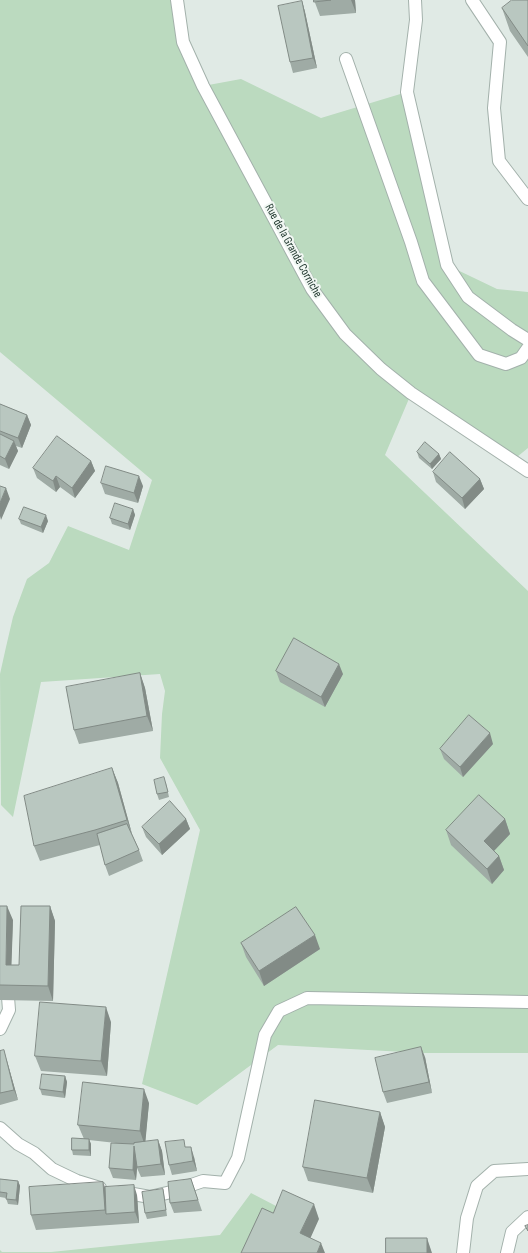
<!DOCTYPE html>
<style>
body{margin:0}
canvas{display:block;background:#e0eae5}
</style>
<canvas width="528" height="1253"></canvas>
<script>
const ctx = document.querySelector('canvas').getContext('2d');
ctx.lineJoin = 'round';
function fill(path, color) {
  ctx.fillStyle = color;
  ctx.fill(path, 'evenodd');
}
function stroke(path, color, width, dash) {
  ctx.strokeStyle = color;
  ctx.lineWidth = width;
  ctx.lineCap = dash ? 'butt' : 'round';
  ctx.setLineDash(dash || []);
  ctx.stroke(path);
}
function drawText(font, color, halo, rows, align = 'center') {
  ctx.font = font + ' "Sofia Sans Condensed",sans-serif';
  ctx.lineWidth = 4;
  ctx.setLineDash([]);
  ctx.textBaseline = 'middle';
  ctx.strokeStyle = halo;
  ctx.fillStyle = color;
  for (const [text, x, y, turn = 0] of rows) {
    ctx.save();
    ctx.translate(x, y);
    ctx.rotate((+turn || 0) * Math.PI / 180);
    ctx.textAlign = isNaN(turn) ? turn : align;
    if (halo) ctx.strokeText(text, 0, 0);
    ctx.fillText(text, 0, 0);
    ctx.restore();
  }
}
const green = new Path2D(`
 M0,0H177L183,42L203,86L241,79L321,118L407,92L447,265L497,289L528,292V448L512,461L411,394L385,455L528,591V1053H422L278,1045L197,1105L142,1084L200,830L160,758L162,714L165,691L160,674L41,682L13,817L1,805L0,674L6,647L13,617L27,579L49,563L68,526L129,550L152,480L0,352Z
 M251,1193L278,1207L256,1253H0V1250L2,1252H51L220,1235Z`);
const minor = new Path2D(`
 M177,0L183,42L203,86L312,289L345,334L381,369L411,393L528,471
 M415,0L416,20L407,92L447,265L468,297L512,330L528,340
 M472,0L500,42L494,108L499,161L528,199
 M346,59L411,242L423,281L479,355L506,364L521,358L528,348
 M0,1029L9,1010L7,984
 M0,1128L18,1144L34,1153L52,1169L77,1181L100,1188
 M122,1192L150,1197L171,1192L203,1181L225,1183L238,1158L265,1035L279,1011L307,998L528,1002
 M463,1253L467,1218L477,1186L494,1171L528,1169
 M507,1253L512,1232L528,1217`);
const wall = new Path2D(`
 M314,0H355L356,13L320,16Z
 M528,0V57L510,31L502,8Z
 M302,1L305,12L317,68L293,73L290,62Z
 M0,404L27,415L31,425L22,448L16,446L18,451L9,469L0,465Z
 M417,452L439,454L441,459L432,469L419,458Z
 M91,461L95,471L75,498L60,487L56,492L37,478L33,468Z
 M433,472L480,479L484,489L465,509L436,482Z
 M101,483L143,486L138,503L105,494Z
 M133,509L135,515L130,530L112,524L110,518Z
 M19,519L48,521L43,533L21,524Z
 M276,671L343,674L325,707L280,682Z
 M140,673L145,688L153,731L79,744L74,730Z
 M493,744L463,777L444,759L440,749Z
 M112,768L118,783L132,834L139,850L143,861L109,876L105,865L100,845L40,861L34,846Z
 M166,783L169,797L159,800L157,794Z
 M186,819L190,829L162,855L146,837L142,827Z
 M505,819L510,834L494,851L499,856L504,870L492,884L451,845L446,830Z
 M50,906L55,921L53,1001L0,1000V985L13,920L11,965H19Z
 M241,943L320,949L264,986L246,957Z
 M111,1022L107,1076L41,1071L35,1056Z
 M0,1051L7,1061L18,1100L0,1105Z
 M425,1057L432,1093L387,1103L383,1092Z
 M65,1076L67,1082L65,1098L42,1095L40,1089Z
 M149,1103L145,1142L158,1140L162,1151L165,1175L141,1177L137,1168L136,1180L113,1178L109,1168L125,1144L89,1140L91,1144V1156L73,1155L72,1150L84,1139L78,1125Z
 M380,1112L385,1127L373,1193L308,1181L303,1167Z
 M194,1157L197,1171L172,1175L169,1165Z
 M0,1179L18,1181L20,1186L18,1205L8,1204L6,1198L0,1197Z
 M191,1179L202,1211L174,1213L170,1203Z
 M105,1187L137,1195L139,1223L36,1230L31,1215Z
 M163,1189L164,1194L167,1216L147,1219L145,1213Z`);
const shadedWall = new Path2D(`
 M351,0H355L356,13Z
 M302,1L305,12L317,68L313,58Z
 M27,415L31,425L22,448L18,438Z
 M14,441L18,451L9,469L5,459Z
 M439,454L441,459L432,469L430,464Z
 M91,461L95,471L75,498L72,488Z
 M56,476L60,487L56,492L53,481Z
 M139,476L143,486L138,503L134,493Z
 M480,479L484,489L465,509L462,498Z
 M6,488L10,499L1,520L0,516V503Z
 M133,509L135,515L130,530L128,524Z
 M46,515L48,521L43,533L41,527Z
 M339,664L343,674L325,707L321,697Z
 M140,673L145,688L153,731L147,716Z
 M490,733L493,744L463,777L460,767Z
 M112,768L118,783L132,834L127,820Z
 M186,819L190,829L162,855L159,844Z
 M505,819L510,834L489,856L484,841Z
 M499,856L504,870L492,884L487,869Z
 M7,906L13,920L11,979L6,965Z
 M50,906L55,921L53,1001L48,986Z
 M315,935L320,949L264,986L259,971Z
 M106,1007L111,1022L107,1076L101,1061Z
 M421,1047L425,1057L432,1093L429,1082Z
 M4,1050L7,1061L18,1100L14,1090Z
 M65,1076L67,1082L65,1098L63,1092Z
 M144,1089L149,1103L145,1146L140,1131Z
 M380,1112L385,1127L373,1193L367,1178Z
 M89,1139L91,1144V1156L89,1150Z
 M158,1140L162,1151L165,1175L161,1164Z
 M134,1146L138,1157L136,1180L133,1170Z
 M191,1147L194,1157L197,1171L193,1161Z
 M18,1181L20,1186L18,1205L16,1200Z
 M103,1182L109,1197L106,1214L105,1210Z
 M134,1185L137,1195L139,1223L135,1212Z
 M314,1204L319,1219L306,1248L300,1233Z
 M427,1238L432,1253H427Z
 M321,1243L325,1253H317Z`);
const building = new Path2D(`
 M314,0H331L314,2Z
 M512,0H528V46L502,8Z
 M302,1L313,58L290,62L278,6Z
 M0,404L27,415L18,438L0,431Z
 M0,434L14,441L5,459L0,456Z
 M57,436L91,461L72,488L56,476L53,481L33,468Z
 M425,442L439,454L430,464L417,452Z
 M450,452L480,479L462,498L433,472Z
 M106,466L139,476L134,493L101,483Z
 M0,486L6,488L0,503Z
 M115,503L133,509L128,524L110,518Z
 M24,507L46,515L41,527L19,519Z
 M294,638L339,664L321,697L276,671Z
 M140,673L147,716L74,730L66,687Z
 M469,715L490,733L460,767L440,749Z
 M112,768L127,820L95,830L34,846L24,796Z
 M164,777L168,792L157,794L154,780Z
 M479,795L505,819L484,841L499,856L487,869L446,830Z
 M170,801L186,819L159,844L142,827Z
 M127,824L139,850L105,865L97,834Z
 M0,906H7L6,965H19L21,906H50L48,986L0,985Z
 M296,907L315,935L259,971L241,943Z
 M40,1002L106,1007L101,1061L35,1056Z
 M421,1047L429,1082L383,1092L375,1058Z
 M4,1050L14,1090L0,1093V1051Z
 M42,1074L65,1076L63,1092L40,1089Z
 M83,1082L144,1089L140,1131L78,1125Z
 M315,1100L380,1112L367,1178L303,1167Z
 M72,1138L89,1139V1150H72Z
 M158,1140L161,1164L137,1167L134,1146L133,1170L109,1168L111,1143L134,1144V1143Z
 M184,1140L185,1147H191L193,1161L169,1165L165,1142Z
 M0,1179L18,1181L16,1200L6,1199L7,1193L0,1192Z
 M191,1179L198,1200L170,1203L168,1182Z
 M103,1182L105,1210L31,1215L29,1187Z
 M134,1185L135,1212L106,1214L105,1187Z
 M163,1189L166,1210L145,1213L142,1192Z
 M283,1190L314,1204L300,1233L321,1243L317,1253H241L262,1208L273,1213Z
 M528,1225V1231L525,1226Z
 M386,1238H427V1253H386Z`);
const streetNames = [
 ["Rue de la Grande Corniche",293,251,61]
];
fill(green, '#bbdabf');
stroke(minor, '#a3b1ab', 14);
stroke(minor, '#fff', 12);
fill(wall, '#9faba5');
fill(shadedWall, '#828b86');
fill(building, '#b9c7c0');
stroke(building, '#828b86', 1);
drawText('12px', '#223930', '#f1f7f3', streetNames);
</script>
